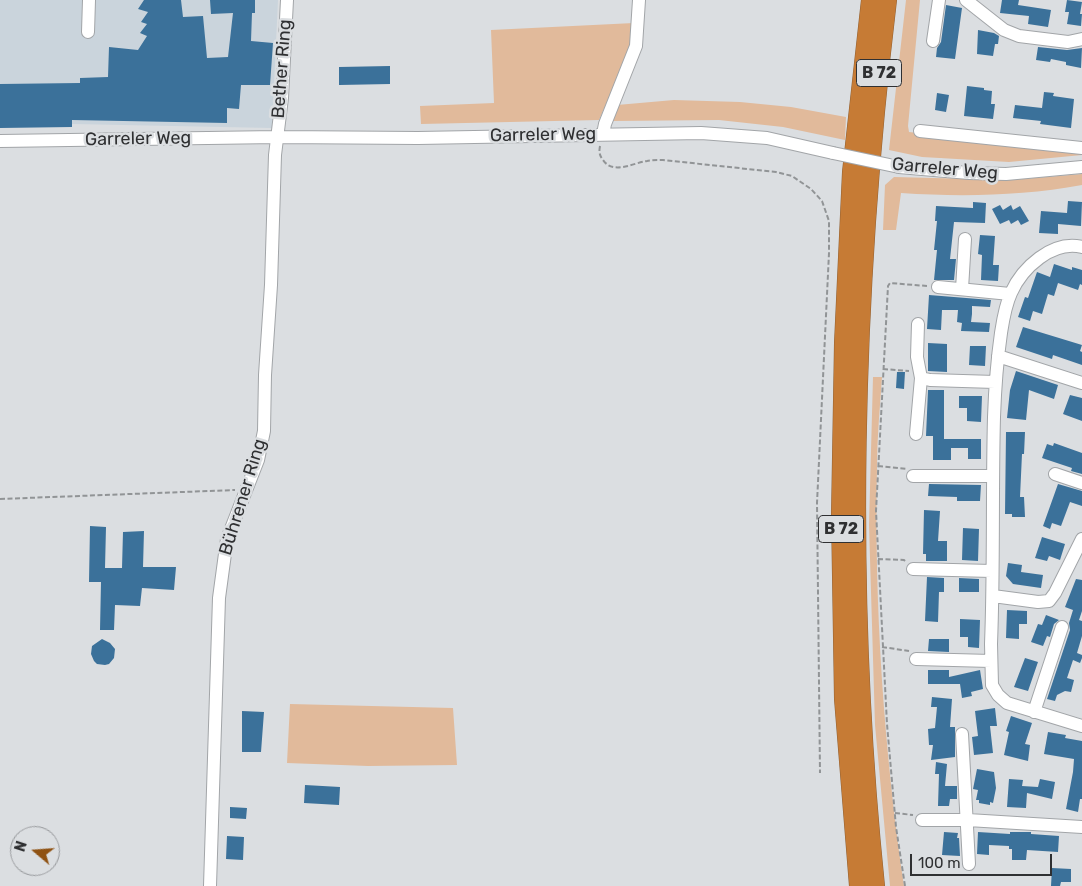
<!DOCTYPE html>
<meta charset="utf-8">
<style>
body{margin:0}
#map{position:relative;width:1082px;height:886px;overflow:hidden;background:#dbdee1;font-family:Rubik,sans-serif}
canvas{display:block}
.north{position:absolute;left:10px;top:826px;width:50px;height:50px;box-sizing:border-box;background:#dbdee1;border:1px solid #96989b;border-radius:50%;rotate:288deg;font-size:14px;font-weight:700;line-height:20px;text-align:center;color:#2f3032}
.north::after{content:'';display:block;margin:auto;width:18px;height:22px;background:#8f5213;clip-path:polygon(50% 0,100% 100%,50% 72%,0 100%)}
.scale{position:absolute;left:910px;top:854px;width:142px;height:22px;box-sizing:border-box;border:2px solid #2f3032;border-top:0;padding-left:6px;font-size:15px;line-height:18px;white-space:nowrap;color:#2f3032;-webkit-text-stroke:4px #dbdee1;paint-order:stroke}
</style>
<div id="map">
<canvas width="1082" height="886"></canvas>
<div class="north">N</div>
<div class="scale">100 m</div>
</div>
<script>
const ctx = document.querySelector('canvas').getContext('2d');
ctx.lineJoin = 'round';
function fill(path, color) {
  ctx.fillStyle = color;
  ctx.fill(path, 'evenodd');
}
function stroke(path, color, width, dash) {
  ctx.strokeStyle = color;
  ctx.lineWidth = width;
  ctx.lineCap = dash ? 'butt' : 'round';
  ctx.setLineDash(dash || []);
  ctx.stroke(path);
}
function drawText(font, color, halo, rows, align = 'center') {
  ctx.font = font + ' Rubik,sans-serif';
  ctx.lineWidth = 5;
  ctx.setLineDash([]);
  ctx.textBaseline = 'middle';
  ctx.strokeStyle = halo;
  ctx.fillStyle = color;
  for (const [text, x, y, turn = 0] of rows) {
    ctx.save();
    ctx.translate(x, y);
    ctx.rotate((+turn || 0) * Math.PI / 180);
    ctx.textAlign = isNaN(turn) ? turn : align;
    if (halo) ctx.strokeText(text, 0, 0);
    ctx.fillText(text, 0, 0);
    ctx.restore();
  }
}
const built = new Path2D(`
 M0,0H278L272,128L73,124L0,125Z`);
const green = new Path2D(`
 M906,0H920L908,126L909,132L1082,151V155L1009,162L922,157L889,150Z
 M634,23L631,47L599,120L421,124L420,106L494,103L491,30Z
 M674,100L740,102L791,107L846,117L845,140L783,127L719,120L613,121L617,105Z
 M1082,174V185C1022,196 961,197 901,193L896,230H883L885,185L894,177L1011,180Z
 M873,377H882C880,407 877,437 877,467C874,605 884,750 904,886H890L875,725L869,525Z
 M290,704L453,708L457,765L368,766L287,763Z`);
const building = new Path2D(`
 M144,0H181L183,17L203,16L207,58L228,57L233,13L211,14L210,0H255V13H252L251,41L273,43L270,85H241L239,109L227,108V123L72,120V127L0,128V84L80,83V78L108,77L109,47L138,50L147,36L140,33L147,24L141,22L148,12L138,9Z
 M1002,0H1019L1018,5L1051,10L1048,27L1028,24L1029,16L1000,13Z
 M1067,0L1082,2L1080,14H1082L1081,26L1067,24L1069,12H1065Z
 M946,5L962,8L955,59L936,57L937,48L941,42Z
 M978,30L994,33L999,36L998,44H995L993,56L977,54Z
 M1038,47L1067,50L1082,48L1081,68L1066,65V62L1051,59L1050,62L1036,60Z
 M390,66V84L339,85V67Z
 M967,86L984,88V90L992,91L991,104H995L993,119L964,116Z
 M1044,92L1054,93L1053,96L1074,99L1071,128L1040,124L1041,121L1013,118L1015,105L1042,108Z
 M937,93L949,95L946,112L935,110Z
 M1068,201L1082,202L1081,226L1058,224V234L1039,233L1041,211L1067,213Z
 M973,202L986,203L985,223L954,222L950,259H956L954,280H934L937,250H934L937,221H935L936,206L973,208Z
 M1000,205L1003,210L1011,205L1013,210L1020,206L1029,221L1021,225L1018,220L1011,224L1009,220L1000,224L992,209Z
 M980,235L995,236L993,265H999L998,281L981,280L982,255L978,254Z
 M1054,264L1072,270V267L1082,270V285L1080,284L1078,290L1058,283L1054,296L1048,294L1042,314L1033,311L1030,321L1018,317L1025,297L1028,298L1037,272L1050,277Z
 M929,295L991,300L990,307L972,306V314L971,322L990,323L989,332L961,331L962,323L957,322L958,310H942L941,330L927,329Z
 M1023,327L1082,345L1080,351L1082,352V365L1053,355L1052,359L1016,347Z
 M928,343L947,344V372L928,371Z
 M970,346H986L985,366L969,365Z
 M1016,371L1058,385L1054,399L1029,390L1026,420L1007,418L1010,390Z
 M897,372H905L904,389L896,388Z
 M928,390H944V439H981V459H968V448H951V460H933V436H926Z
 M1070,395L1082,398V421L1063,414Z
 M959,396H982L981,422L967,421V408H959Z
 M1006,432H1025L1024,454H1022L1020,497H1024L1025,517H1012V514H1005Z
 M1054,443L1082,453V474L1071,471L1072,468L1042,458L1047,444L1053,446Z
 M929,484L981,485L980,501H957V497L928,496Z
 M1058,484L1082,491V506L1070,502L1061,526L1052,523L1050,529L1043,526Z
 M924,510L940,511L938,541H947V561H926V554H923Z
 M90,526L106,527L105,568H122L123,532L144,531L143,567H176L174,590L142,588L140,606L115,605L114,630H100L101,582H89Z
 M963,528L979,529L978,561L962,560Z
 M1042,537L1065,544L1060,560L1049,556L1047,561L1035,558Z
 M1008,563L1022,565L1021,572L1043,575L1041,588L1013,584L1006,576Z
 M927,577L944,578V592H939L938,622L925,621Z
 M959,578L979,579V592H959Z
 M1076,579L1082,580V611L1079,620L1082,621V636L1077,653L1082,655V658L1080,663L1073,660L1067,678L1074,680L1071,692L1065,691L1057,695L1055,701L1047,699L1070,630L1069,623L1073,610L1065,607Z
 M1007,610L1027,611V624H1019V639L1006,638Z
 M1046,615L1059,620L1054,624L1050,637L1047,636L1043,646L1031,642L1038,624L1042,625Z
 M960,619L980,620L979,648L968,647V637H960Z
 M102,639L110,643L115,649L114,658L109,664L105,665L97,664L94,661L91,654L92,646Z
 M929,639H949V652L928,651Z
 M1025,658L1038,662L1028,691L1014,687Z
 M928,670H949V677L980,670L983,689L971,692L972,696L962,698L960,684H928Z
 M932,697L952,699L950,727H955V757L931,760L933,745H929L928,729L935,728L937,707H931Z
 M995,708L997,726H990L993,753L974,755L972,737L978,736L975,711Z
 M242,711L264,712L261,752H242Z
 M1011,716L1032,723L1025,744L1030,745L1028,761L1004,755L1009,732L1006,731Z
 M1048,732L1066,735L1065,738L1082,741V799H1080L1078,812L1066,809L1073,772L1074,759L1044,754Z
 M936,762L947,764L945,786H957V799H950L949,806H938L939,774H935Z
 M977,769L994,772L996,788L993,803L990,802V805L979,803V800H976L978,790L973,789Z
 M1009,779L1023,780L1022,786L1038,787L1040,779L1055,782L1052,799L1027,793L1026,808L1007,807Z
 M305,785L340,787L339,805L304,803Z
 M230,807L247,808L246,819L230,818Z
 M944,832L958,833L957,838H959L960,856L942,855Z
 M978,832L1010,834V832H1031V834L1059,836L1058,852L1027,850L1026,860H1012V849H1009V846L989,845V855L977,854Z
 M227,836L244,837L243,860L226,859Z
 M1052,868L1071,869V882H1061L1060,886H1051Z`);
const path = new Path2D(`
 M600,146C599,151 599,155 603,160C613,175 633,163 647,161C652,160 657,160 663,160L776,172L792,176L811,189L822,201L829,221V253L817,503L820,773
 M883,369L909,371
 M878,466L907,469
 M0,499L235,490
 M878,559L904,560L905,561
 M882,647L909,651
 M895,813L913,815
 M905,886L896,827L887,724L876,511L888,286L890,283L927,286`);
const minor = new Path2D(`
 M966,0L1004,30L1019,36L1068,42L1082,39
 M88,32L89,0
 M933,41L939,0
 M920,131L1082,148
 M603,134L605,124L636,46L639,0
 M0,141L277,137L418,138L701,133L767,138L833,153
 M899,167L969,173L1006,174L1082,167
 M1082,247C1052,240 1022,268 1011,293C1005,306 1003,320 1001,333C997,361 995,388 994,417C992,492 994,568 991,644L992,685L998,695L1007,703L1082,726
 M938,287L1010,294
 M962,289L965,239
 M998,356L1082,383
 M921,378L930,380L995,382
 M916,434L921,378L917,357L918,324
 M1055,474L1082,483
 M913,476H993
 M913,569L992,571
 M993,596L1038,602L1049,601L1055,593L1082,539
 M916,659L991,661
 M1034,712L1062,627
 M962,734L969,864
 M922,820H968L1082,827
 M210,886L219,598L227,539L258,460L264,431L265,375L271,285L275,155L282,98L287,0`);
const highway = new Path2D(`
 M859,886L844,699L841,515L844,343L852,172L871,0
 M875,886C845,594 852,291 887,0`);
const minorBridge = new Path2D(`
 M833,153L899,167`);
const shields = [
 [879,73,45],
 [841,529,45]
];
const shieldNames = [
 ["B 72",879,73],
 ["B 72",841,529]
];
const streetNames = [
 ["Bether Ring",282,69,-86],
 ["Garreler Weg",543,135,-1],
 ["Garreler Weg",138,139,-1],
 ["Garreler Weg",945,169,5],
 ["Bührener Ring",243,497,-73]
];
fill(built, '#cad4dc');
fill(green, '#e1ba9b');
fill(building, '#3b719a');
stroke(minor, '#a2a5a8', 14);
stroke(highway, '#916134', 20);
stroke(path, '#919496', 2, [5, 2.5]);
stroke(minor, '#fff', 12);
stroke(highway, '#c67b35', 19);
stroke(minorBridge, '#a2a5a8', 14, []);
stroke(minorBridge, '#fff', 12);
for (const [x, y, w] of shields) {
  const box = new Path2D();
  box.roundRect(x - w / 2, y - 13.5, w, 27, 4);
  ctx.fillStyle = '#dbdee1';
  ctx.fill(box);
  stroke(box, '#2f3032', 1);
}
drawText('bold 16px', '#2f3032', null, shieldNames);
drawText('18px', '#2f3032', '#dbdee1', streetNames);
</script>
